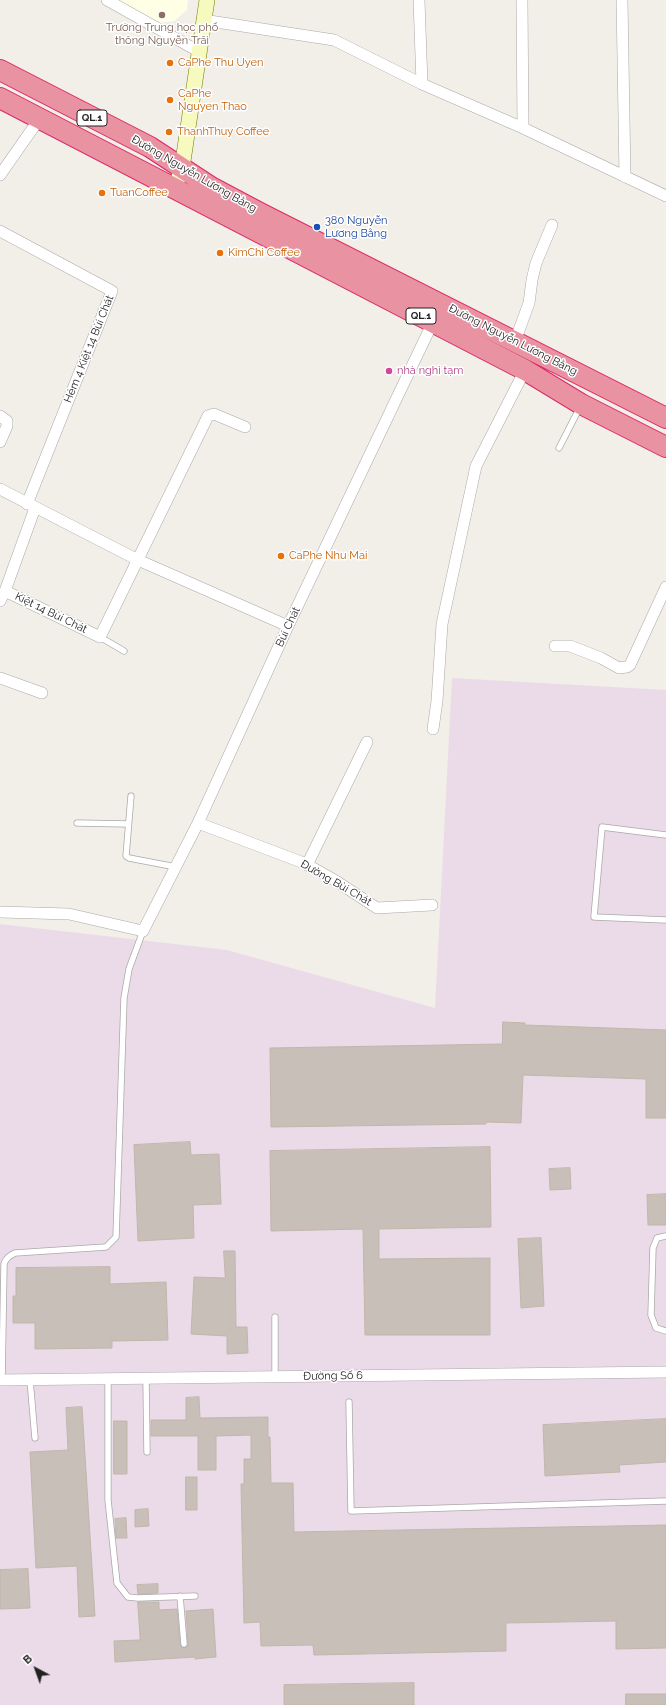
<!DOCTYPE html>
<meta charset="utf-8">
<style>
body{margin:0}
#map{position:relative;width:666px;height:1705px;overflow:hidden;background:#f2efe9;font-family:Raleway,sans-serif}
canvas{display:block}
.north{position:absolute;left:16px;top:1649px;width:40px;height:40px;-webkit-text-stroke:3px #fff;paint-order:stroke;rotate:319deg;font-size:11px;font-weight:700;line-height:16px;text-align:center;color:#222}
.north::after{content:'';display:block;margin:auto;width:14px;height:18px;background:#222;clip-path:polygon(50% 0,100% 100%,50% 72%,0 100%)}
</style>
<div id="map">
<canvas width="666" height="1705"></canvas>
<div class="north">B</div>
</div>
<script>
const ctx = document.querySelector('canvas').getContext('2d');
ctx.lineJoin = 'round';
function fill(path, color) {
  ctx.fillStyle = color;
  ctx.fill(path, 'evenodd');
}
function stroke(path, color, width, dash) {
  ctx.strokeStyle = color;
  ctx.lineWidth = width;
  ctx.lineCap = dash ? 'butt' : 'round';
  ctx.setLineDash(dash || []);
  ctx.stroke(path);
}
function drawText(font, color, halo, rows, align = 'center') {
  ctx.font = font + ' Raleway,sans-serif';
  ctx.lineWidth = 3;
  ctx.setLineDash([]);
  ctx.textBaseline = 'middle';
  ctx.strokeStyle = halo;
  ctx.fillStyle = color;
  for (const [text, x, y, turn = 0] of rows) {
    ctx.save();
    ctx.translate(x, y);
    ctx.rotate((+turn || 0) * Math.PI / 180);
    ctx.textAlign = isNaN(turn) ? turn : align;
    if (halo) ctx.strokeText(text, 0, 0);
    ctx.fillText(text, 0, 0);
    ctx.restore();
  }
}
const industrial = new Path2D(`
 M452,678L666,690V1705H0V924L227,950L435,1008Z`);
const education = new Path2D(`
 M115,0H188L187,10L174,21L156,23Z`);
const building = new Path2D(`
 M503,1022L525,1023V1025L666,1030V1118H646V1079L523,1075L521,1123L486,1122V1124L271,1127L270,1048L502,1044Z
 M190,1142L191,1155L219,1154L221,1204L193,1205L194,1238L138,1241L134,1145Z
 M490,1147L491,1227L379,1229V1259L490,1258V1335H365L363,1229L271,1231L270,1151Z
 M570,1168L571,1189L550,1190L549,1169Z
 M666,1194V1225H648L647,1195Z
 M541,1238L544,1306L521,1308L518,1239Z
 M224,1251H235L236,1327H247L248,1353L227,1354V1336L191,1334L194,1277L225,1278Z
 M110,1267V1284L166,1282L168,1340L112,1341V1348L35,1349V1323H13V1296H16V1268Z
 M199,1397L200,1418L268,1417V1437H270L271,1483H293L294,1532L666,1525V1648L616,1649V1621L506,1623V1651L314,1655L313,1645L261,1646L260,1622L244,1623L241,1484H244V1459H251V1435L216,1436V1470H198V1436H151V1420H186V1398Z
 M82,1407L95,1616L79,1617L77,1566L36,1568L30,1452L68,1450L66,1408Z
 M666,1419V1462L619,1465L620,1472L545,1476L543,1425Z
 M114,1421H127V1474H114Z
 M186,1477H197V1510H186Z
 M148,1509L149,1526L135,1527V1510Z
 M126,1518L127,1538H116L115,1519Z
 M28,1569L30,1608L0,1609V1570Z
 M158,1584V1593L138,1594L137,1585Z
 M138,1602H159V1610L177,1609L180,1644L184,1648L187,1647L188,1644L186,1611L213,1609L216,1657L195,1659V1657L115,1662L114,1641L140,1640Z
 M414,1683V1705H284V1685Z
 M626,1694H666V1705H626Z`);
const lane = new Path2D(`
 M559,448L580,407
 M100,637L124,651
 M131,796L126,856L129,858L176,867
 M77,823L128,824
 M666,835L602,827L594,917L666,920
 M666,1236L657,1238L653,1248L651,1315L656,1328L666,1331
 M275,1377V1317
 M108,1379V1500L117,1583L128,1597L138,1598L195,1596
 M146,1379L147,1452
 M2,1380L4,1264C6,1258 9,1256 15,1253L106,1247L116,1237L124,998L129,969L143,931
 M30,1380L35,1438
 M349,1402L351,1511L666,1501
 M180,1596L184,1644`);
const street = new Path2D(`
 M107,0L198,51
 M419,0L422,84
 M522,0L523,128
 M622,0L625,177
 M203,20L334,40L422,84L523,128L666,196
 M0,175L40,118
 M0,231L112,291L27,504
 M515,341L529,303L532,280L536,263L552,225
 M0,416L7,421V426L0,442
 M0,489L138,560L288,626
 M35,508L5,591L100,637L208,416L214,414L245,427
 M0,601L5,591
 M555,646H570L601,658L619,668L627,667L630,665L666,587
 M0,678L42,693
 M433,729L437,701L442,624L476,466L525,370
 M198,823L304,863L336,881L377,908L432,905
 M307,865L367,742
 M0,912L69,914L143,931L198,823L288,626L433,322
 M0,1380L666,1372`);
const secondary = new Path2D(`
 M179,177L182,168L207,0`);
const highway = new Path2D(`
 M0,70L150,147L211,187L260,213L666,418
 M0,98L525,370L581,404L666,447`);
const markers = [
 [162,15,4,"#8d6e63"],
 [170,63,4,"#e8710a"],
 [170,100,4,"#e8710a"],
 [169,132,4,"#e8710a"],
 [102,193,4,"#e8710a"],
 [317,227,4,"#1a4fb4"],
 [220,253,4,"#e8710a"],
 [389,371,4,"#d1479c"],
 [281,556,4,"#e8710a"]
];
const shields = [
 [92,118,30],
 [421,316,30]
];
const shieldNames = [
 ["QL.1",92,118],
 ["QL.1",421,316]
];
const educationNames = [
 ["Trường Trung học phổ",162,28],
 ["thông Nguyễn Trãi",162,41]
];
const foodNames = [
 ["CaPhe Thu Uyen",178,63],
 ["CaPhe",178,94],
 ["Nguyen Thao",178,107],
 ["ThanhThuy Coffee",177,132],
 ["TuanCoffee",110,193],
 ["KimChi Coffee",228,253],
 ["CaPhe Nhu Mai",289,556]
];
const streetNames = [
 ["Đường Nguyễn Lương Bằng",194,174,30],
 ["Đường Nguyễn Lương Bằng",513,340,27],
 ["Hẻm 4 Kiệt 14 Bùi Chát",89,349,-68],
 ["Kiệt 14 Bùi Chát",51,613,26],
 ["Bùi Chát",288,627,-65],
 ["Đường Bùi Chát",336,883,30],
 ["Đường Số 6",333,1376,-1]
];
const transitNames = [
 ["380 Nguyễn",325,221],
 ["Lương Bằng",325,234]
];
const hotelNames = [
 ["nhà nghỉ tạm",397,371]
];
fill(industrial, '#ebdbe8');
fill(education, '#ffffe5');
fill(building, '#c7bfb8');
stroke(building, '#c4b6ab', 1);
stroke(lane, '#a9a9a9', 7);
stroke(street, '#a9a9a9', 12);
stroke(secondary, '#707d05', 16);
stroke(highway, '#dc2a67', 22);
stroke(lane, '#fff', 5.5);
stroke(street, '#fff', 11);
stroke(secondary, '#f7fabf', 15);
stroke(highway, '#e892a2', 20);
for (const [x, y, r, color] of markers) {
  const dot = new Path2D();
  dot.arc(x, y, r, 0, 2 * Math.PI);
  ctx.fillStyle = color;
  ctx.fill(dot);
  stroke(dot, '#fff', 1.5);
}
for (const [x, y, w] of shields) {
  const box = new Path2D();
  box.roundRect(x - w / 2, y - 8, w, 16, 3);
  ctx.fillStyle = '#fff';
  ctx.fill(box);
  stroke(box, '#222', 1);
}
drawText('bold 10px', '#222', null, shieldNames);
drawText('11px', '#785e54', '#fff', educationNames);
drawText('11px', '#c56008', '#fff', foodNames, 'left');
drawText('11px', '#222', '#fff', streetNames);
drawText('11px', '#164399', '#fff', transitNames, 'left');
drawText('11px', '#b23c85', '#fff', hotelNames, 'left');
</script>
